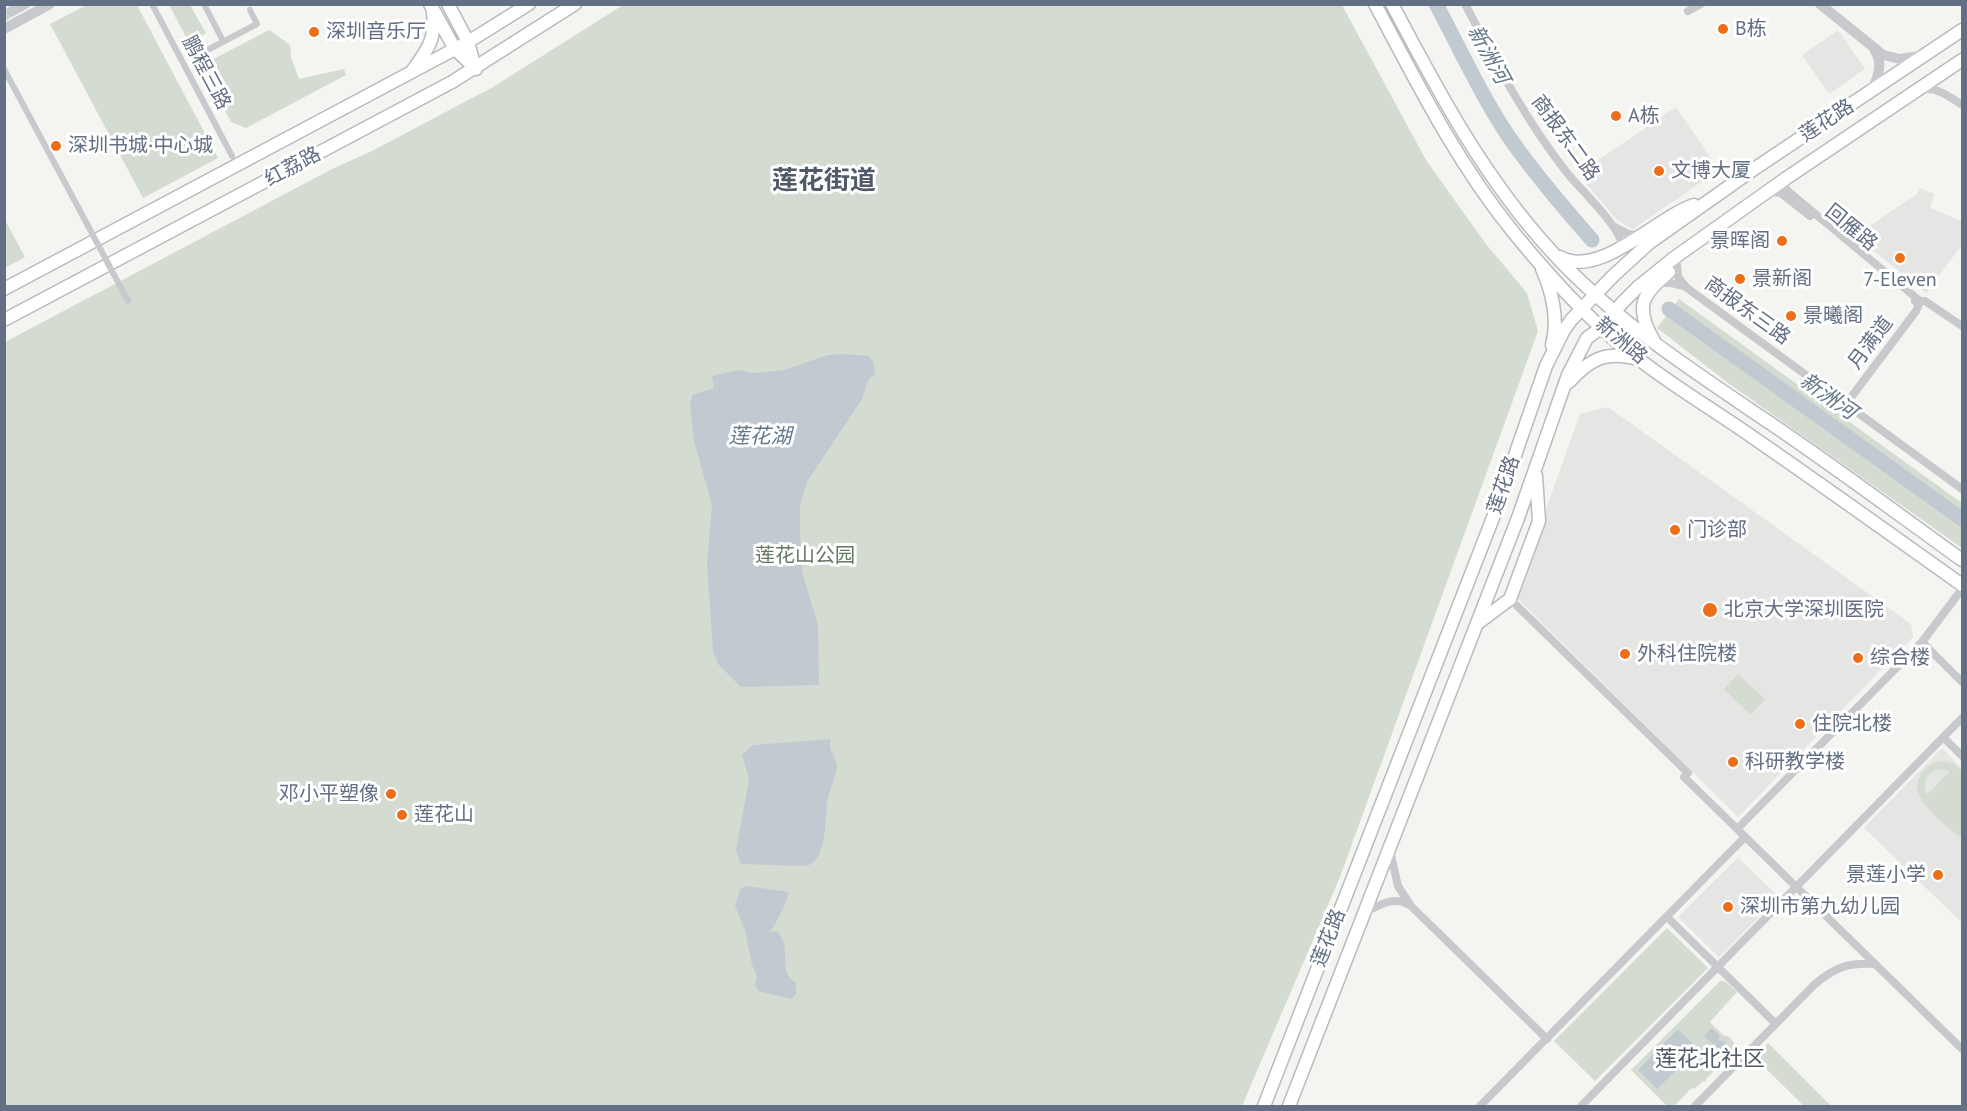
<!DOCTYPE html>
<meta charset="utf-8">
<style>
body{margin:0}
#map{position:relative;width:1967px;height:1111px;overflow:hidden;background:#f4f5f1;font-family:"PT Sans",sans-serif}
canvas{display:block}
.frame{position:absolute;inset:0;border:6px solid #626f84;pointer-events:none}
</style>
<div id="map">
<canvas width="1967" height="1111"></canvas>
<div class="frame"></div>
</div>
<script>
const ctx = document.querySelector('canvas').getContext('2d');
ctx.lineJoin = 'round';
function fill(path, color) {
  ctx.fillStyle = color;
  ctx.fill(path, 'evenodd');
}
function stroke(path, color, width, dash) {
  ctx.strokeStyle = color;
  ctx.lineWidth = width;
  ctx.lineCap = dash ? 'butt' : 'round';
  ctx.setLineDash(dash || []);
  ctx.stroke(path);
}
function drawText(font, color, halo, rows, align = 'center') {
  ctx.font = font + ' "PT Sans","Noto Sans SC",sans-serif';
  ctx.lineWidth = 6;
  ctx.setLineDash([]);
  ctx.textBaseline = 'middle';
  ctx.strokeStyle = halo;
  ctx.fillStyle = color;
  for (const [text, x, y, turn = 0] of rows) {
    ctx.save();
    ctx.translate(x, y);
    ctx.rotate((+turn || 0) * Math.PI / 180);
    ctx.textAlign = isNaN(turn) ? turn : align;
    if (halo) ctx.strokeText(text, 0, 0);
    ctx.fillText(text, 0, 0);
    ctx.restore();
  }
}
const built = new Path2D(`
 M1838,30L1865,69L1829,94L1802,55Z
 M1676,107L1719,170L1633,229L1630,228L1616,219L1578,174Z
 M1919,188L1935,194L1930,208L1962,221V245L1926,293L1855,236L1917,194Z
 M1608,407L1911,624L1913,637L1738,817L1515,596L1580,414Z
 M1942,748L1962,768V923L1864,828Z
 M1738,857L1779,897L1719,957L1678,917Z`);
const green = new Path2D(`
 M87,5H137L218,158L143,198L50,24Z
 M169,5H190L206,33L194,40L187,39Z
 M623,5H1342L1426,160L1486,244L1527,293L1538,331L1340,877L1242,1106H5V342L334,168L370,152L493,87Z
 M269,30L290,45L291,57L299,79L344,69L346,75L246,128L231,122L203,70L206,63Z
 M4,218L25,257L5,268H4Z
 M1679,299L1962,503V548L1728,383L1657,328Z
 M1738,674L1765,699L1751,715L1724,689Z
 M1941,761L1954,764L1962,772V837C1951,832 1927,810 1921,799C1910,782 1924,764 1941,761ZM1937,769L1950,771L1927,795C1922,783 1926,774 1937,769Z
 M1667,928L1708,968L1595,1081L1554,1041Z
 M1720,981L1726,982L1737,992L1710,1022L1723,1035L1730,1037L1734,1043L1733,1052L1707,1078L1706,1082L1704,1081L1694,1089L1692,1088L1674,1106H1667L1631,1070Z
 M1768,1043L1831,1106H1804L1754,1057Z`);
const water = new Path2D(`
 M845,354L869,356L874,363L875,374L869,378L862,399L807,482L800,506V530L802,572L818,625L819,685L741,687L718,664L713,651L707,563L712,505L694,441L690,406L692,395L714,388L712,376L738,370L754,373L784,370L828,355Z
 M830,739V749C833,754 836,760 837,766C837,776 830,788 828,798C824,817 829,860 806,866L741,864L736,851L749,779L742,755L753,745Z
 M747,886L789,892C785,906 778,920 770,932L777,931C779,935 783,939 784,944C787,958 781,974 796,983V994L792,999L758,991L755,984L757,976L752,965L745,930L735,906L740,889Z
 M1712,1028L1720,1036L1718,1040L1724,1041L1727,1046L1723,1051H1718L1715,1043L1713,1044L1704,1036Z
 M1678,1029L1698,1049L1657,1089L1638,1070Z`);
const river = new Path2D(`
 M1436,4C1460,49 1481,95 1509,137C1534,173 1563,207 1592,240
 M1669,309L1962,519`);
const tertiaryTunnel = new Path2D(`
 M4,16L12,11`);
const pedestrian = new Path2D(`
 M152,4L232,156
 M204,4L223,41
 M196,56L257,24L250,10
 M4,69L78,207`);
const minor = new Path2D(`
 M1465,4C1496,63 1526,121 1568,174C1580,189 1618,225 1621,242L1618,249
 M1688,11L1701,4
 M1922,89C1937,87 1950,97 1962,105
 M1785,179V187L1789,192L1920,301L1916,311L1846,404
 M1768,192L1781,193L1810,216
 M1615,227L1628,234L1640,235
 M1677,265L1678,277L1687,288L1962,489
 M1656,283H1671L1686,287
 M1915,301H1925L1962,326
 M1510,599L1688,773L1684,777L1962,1049
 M1922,642L1962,682
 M1944,738L1962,756
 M1737,829L1922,642L1962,589
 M1390,851L1398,886L1411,906L1547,1039
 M1365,912C1379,906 1392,896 1407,904
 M1667,917L1776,1024
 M1480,1106L1745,837
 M1581,1106L1962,718
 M1695,1106L1815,984C1837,966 1848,963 1875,964`);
const tertiary = new Path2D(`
 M1820,4L1883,55L1900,59L1920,56
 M12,11L25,4
 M4,29L50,4
 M1871,92C1877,79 1884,65 1875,51`);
const primary = new Path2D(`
 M430,4L455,49L476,69
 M448,4L468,42L475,68
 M1375,4C1417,83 1457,163 1514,233C1545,271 1580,310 1617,342C1659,377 1706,405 1751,436C1822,485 1892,535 1962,585
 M1392,4C1439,93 1484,178 1552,252C1615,321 1693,371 1770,423C1835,467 1898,514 1962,560
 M413,70C428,49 436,39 433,12
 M1560,257C1600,279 1655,218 1694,205
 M1542,269C1552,291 1559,320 1552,345
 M4,289L468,42L529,4
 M4,320L452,82L575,4
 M1654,341C1634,307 1642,294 1669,272
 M1569,382C1590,359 1606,350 1638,359
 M1478,623L1510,599L1539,521L1536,476
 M1264,1106L1496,510L1546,366L1564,330L1572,319L1612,277L1649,243L1751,171L1962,30
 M1289,1106L1518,518L1568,375L1585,342L1587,338L1602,327L1622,303L1638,287L1674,258L1785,179L1962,60`);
const pedestrianBridge = new Path2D(`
 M78,207L128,301`);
const markers = [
 [1723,29,6,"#ee6d18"],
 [314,32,6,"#ee6d18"],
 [1616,116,6,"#ee6d18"],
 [56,146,6,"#ee6d18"],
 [1659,171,6,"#ee6d18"],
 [1782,241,6,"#ee6d18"],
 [1900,258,6,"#ee6d18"],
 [1740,279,6,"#ee6d18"],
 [1791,316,6,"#ee6d18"],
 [1675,530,6,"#ee6d18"],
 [1710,610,8,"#ee6d18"],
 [1625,654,6,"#ee6d18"],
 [1858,658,6,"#ee6d18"],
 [1800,724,6,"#ee6d18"],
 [1733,762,6,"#ee6d18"],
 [391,794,6,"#ee6d18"],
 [402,815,6,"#ee6d18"],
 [1938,875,6,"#ee6d18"],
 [1728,907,6,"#ee6d18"]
];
const poiNames = [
 ["B栋",1735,29],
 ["深圳音乐厅",326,32],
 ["A栋",1628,116],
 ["深圳书城·中心城",68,146],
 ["文博大厦",1671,171],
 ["景晖阁",1770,241,"right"],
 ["景新阁",1752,279],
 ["7-Eleven",1900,280,"center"],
 ["景曦阁",1803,316],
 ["门诊部",1687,530],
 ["北京大学深圳医院",1724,610],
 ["外科住院楼",1637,654],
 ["综合楼",1870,658],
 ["住院北楼",1812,724],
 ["科研教学楼",1745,762],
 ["邓小平塑像",379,794,"right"],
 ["莲花山",414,815],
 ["景莲小学",1926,875,"right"],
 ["深圳市第九幼儿园",1740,907]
];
const streetNames = [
 ["鹏程三路",206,73,62],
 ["莲花路",1827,121,-33],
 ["商报东二路",1565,138,54],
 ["红荔路",293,167,-28],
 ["回雁路",1851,228,39],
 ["商报东三路",1747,311,36],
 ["新洲路",1621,341,40],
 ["月满道",1871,343,-53],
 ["莲花路",1504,485,-71],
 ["莲花路",1329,938,-69]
];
const parkNames = [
 ["莲花山公园",805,556]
];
const waterNames = [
 ["新洲河",1488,55,61],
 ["新洲河",1828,397,35],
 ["莲花湖",760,437]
];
const quarterNames = [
 ["莲花北社区",1710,1060]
];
const districtNames = [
 ["莲花街道",824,182]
];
fill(built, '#e5e5e4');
fill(green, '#d4dcd1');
fill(water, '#c2cad1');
stroke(river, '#c2cad1', 15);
stroke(tertiaryTunnel, '#d0d4d6', 10, [10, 5]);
stroke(primary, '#b7babe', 15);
stroke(pedestrian, '#c7c9cd', 6);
stroke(minor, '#c7c9cd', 8);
stroke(tertiary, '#c7c9cd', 10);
stroke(primary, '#fff', 12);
stroke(pedestrianBridge, '#c7c9cd', 6);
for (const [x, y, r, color] of markers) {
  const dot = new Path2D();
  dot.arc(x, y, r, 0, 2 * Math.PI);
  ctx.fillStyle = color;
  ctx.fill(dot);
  stroke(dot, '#fff', 2);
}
drawText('20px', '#626f84', '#fff', poiNames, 'left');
drawText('20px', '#626f84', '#fff', streetNames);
drawText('20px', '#627a61', '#fff', parkNames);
drawText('italic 21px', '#627888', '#fff', waterNames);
drawText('22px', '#505a68', '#fff', quarterNames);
drawText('bold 26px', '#505a68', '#fff', districtNames);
</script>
